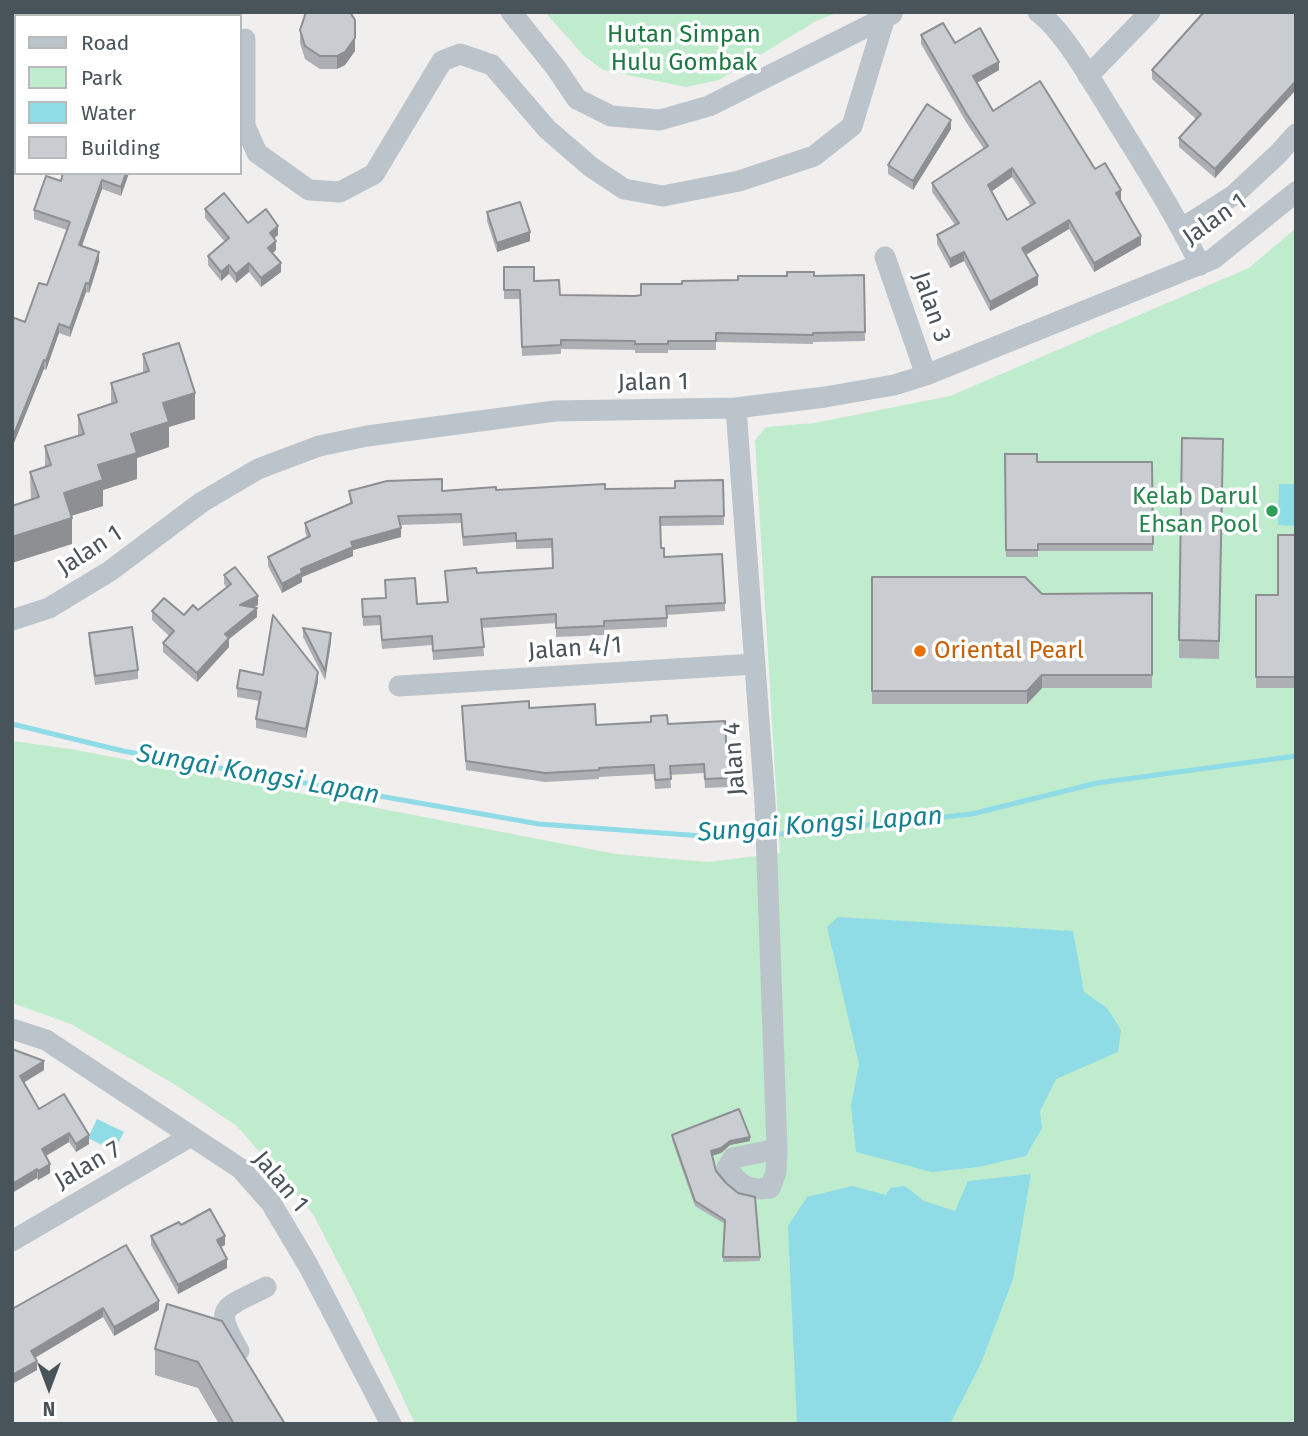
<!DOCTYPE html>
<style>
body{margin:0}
#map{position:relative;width:1308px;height:1436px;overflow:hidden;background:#f1eeee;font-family:"Fira Sans",sans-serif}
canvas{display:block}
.frame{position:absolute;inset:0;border:14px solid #48535a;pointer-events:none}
.legend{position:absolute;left:14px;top:14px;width:228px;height:161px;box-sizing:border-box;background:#fff;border:2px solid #b6babd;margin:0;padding:9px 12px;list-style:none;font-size:21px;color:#48535a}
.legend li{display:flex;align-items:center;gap:14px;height:35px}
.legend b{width:35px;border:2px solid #b6babd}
.north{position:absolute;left:14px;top:1352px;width:70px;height:70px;-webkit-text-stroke:5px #fff;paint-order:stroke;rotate:180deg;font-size:19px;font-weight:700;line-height:28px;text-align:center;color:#48535a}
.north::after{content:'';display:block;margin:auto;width:24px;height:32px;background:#48535a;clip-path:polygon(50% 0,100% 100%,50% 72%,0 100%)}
</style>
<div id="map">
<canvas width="1308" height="1436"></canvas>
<div class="frame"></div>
<ul class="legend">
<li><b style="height:9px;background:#bbc4ca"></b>Road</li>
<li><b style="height:19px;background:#bfeccc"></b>Park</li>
<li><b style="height:19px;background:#8fdce6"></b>Water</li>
<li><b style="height:19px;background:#c9ccd1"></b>Building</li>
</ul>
<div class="north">N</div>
</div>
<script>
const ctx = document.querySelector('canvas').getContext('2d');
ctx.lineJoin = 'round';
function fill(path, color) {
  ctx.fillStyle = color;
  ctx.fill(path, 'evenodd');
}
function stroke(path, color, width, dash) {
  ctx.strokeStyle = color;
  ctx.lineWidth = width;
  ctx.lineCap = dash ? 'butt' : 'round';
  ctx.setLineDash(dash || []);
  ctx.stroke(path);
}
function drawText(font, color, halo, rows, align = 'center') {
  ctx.font = font + ' "Fira Sans",sans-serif';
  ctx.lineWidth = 7;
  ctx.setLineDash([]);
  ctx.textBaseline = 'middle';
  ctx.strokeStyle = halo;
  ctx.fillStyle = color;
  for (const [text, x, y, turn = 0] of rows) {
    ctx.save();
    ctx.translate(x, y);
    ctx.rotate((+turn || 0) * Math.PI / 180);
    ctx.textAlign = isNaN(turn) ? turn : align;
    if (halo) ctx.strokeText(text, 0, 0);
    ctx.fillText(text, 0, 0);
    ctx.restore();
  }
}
const green = new Path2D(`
 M545,12H839L816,21L719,80L686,87L603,70L583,55Z
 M1296,228V1424H415L355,1295L313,1214L237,1126L179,1087L71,1024L12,1003V741L71,749L616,854L708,862L780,853L755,440L766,427L815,423L950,396L1249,268Z`);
const water = new Path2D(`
 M1279,484H1296V526L1278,525Z
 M838,917L1073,931L1084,992L1107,1008L1121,1030L1118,1052L1056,1079L1040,1111L1042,1128L1026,1156L978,1167L932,1172L856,1152L851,1105L859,1064L827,927Z
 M97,1119L124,1132L114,1151L88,1138Z
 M1031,1174L1013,1279L981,1363L950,1424H797L788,1226L807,1197L852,1186L886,1195L890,1188L905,1186L924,1201L955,1211L968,1181Z`);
const stream = new Path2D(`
 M12,724L123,751L539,824L716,837L762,835
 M772,835L972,814L1097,783L1296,756`);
const minor = new Path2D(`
 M511,12L556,68L577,99L611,116L660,120L709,106L892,14
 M1038,12C1064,31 1090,79 1108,107C1140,159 1173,210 1200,265
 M245,39V126L257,153L309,190L340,192L374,174L442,61L460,54L492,65L547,129L591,167L624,189L663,196L739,181L814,156L852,126L885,17
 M12,68L14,12
 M1088,76L1150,12
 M1182,228L1234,195L1278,154L1296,134
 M885,257L926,375
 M736,408L765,802L777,1149L776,1172L770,1188C748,1191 740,1186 727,1168L733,1158L777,1149
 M12,620L49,608L110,571L202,502L258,469L319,446L367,436L555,411L736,408L825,397L894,385L926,375L1213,259L1296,192
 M399,686L755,664
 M12,1029L46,1040L241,1169L271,1203L308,1265L391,1424
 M12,1241L191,1136
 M239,1351C212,1305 224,1309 266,1287`);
const wall = new Path2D(`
 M1296,12L1215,178L1179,147V138L1196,119L1152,79V70Z
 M300,30L355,51L345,65L337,69H320L305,59L300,43Z
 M921,35L955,43L999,70L977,83L993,111L1095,169L1121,199L1120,200L1141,245L1094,272L1069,229L1026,255L1038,285L990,311L964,261L950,268L937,244V235L955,225L932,192V183L984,149L966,122L921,44ZM1012,177L1031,206L1007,220L991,191Z
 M951,129L913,190L888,174V165Z
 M129,173L121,196L102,189L82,246L99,261L89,293L86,292L70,337L59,333L46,370L44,369L25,322L47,285L67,230L34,219V210L61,181Z
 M205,209L278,235L274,238L276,250L273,253L281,272L261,287L249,272L236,283L229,274L221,281L208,265V256L225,242L205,218Z
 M487,212L530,241L497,252L487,221Z
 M504,267L534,281L560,295L635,296L682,284L738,280L864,275L865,341L813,342V344L716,342V350H668V353H635V350L561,349V354L522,356L520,299H504Z
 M143,354L195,419L169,427V447L137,458V479L103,490V506L71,516L72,544L31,500L30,472L45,467V446L78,436V415L111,404V383L143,373Z
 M1182,438L1223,439L1219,659L1179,658Z
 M1005,454L1037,462H1152L1153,551H1038V557H1006Z
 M723,480L724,525L660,526L661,548L664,557L725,603V611L667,615V627L604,630V635L556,637V623L482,628L484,656L433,660L432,645L382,649L380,625L363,626L362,599L385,598V580L417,604L447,602L445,571L477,573L553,568L552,548L516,549V542L463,546L461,523L400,525L401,537L353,550V556L302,577V582L282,593L268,566V557L307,537L305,532V523L350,504L349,491H442L675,488Z
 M1296,535V688H1256V595H1278Z
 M224,575L258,605L254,607L257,617L229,639V647L197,682L163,652V643L169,636L152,620V611L184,615L198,610L227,588L224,584Z
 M872,577L1042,594L1152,593V688H1042L1027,704H872Z
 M303,628L331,642L325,680L303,637Z
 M89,633L138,670V679L95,685L89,642Z
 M263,675L318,681L306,738L256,728V719L260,701L237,697V688Z
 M462,706L529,708L596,725L668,724L728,778V787L705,788L704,773L670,775L671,788L655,789L654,774L599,777V779L545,782L466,770Z
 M12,1049L44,1070L24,1082L39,1109L89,1144L76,1152L69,1142L46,1156L50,1173L38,1180L37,1178Z
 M672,1135L750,1141L730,1145L721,1153L712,1156L716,1171L760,1257V1261L723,1262L725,1224L695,1206L672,1140Z
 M181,1225L225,1245L221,1247L227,1268L178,1294L151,1245V1236Z
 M126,1245L159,1310L114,1336L103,1317L35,1358L37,1370L12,1384V1309Z
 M167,1304L285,1424H219L198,1388L155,1375V1349Z`);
const shadedWall = new Path2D(`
 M355,38V51L345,65L337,69V56Z
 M999,62V70L973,85V76Z
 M1296,81V90L1215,178V169Z
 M951,120V129L913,190V181Z
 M1012,168V177L988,194V185Z
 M126,173H129L121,196V187Z
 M102,180V189L79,254V245Z
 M1121,190V199L1116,202V193Z
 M1069,220V229L1022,257V248Z
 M278,226V235L270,242V233Z
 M530,232V241L497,252V243Z
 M1141,236V245L1094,272V263Z
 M276,241V250L268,257V248Z
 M99,252V261L89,293V284Z
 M964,252V261L950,268V259Z
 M249,263V272L236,283V274Z
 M281,263V272L261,287V278Z
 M229,265V274L221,281V272Z
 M1038,276V285L990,311V302Z
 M86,283V292L70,337V328Z
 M59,324V333L46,370V361Z
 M44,360V369L12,448V439Z
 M195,393V419L169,427V447L137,458V479L103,490V506L64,518V493L98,465L163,403Z
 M72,518V544L12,563V537Z
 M401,528V537L353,550V556L302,577V582L282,593V584L301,569L351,542Z
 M258,596V605L240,614V605Z
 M257,608V617L229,639V647L197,682V673L225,634Z
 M331,633V642L325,680V671Z
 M318,672V681L306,738V729Z
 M1042,675V688L1027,704V691Z
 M44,1061V1070L20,1085V1076Z
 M69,1133V1142L42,1158V1149Z
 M89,1135V1144L76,1152V1144Z
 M750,1137V1141L730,1145L721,1153L711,1156V1151L730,1141Z
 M50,1164V1173L38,1180V1171Z
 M37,1169V1178L12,1193V1184Z
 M225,1236V1245L217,1249V1240Z
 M227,1259V1268L178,1294V1285Z
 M159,1301V1310L114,1336V1327Z
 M103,1308V1317L31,1360V1351Z
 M37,1361V1370L12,1384V1375Z`);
const building = new Path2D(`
 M306,12H350L355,20V38L345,52L337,56H320L305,46L300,30Z
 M1204,12H1296V81L1215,169L1179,138L1201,114L1152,70Z
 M943,23L955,43L980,28L999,62L973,76L993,111L1040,81L1095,169L1105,163L1121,190L1116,193L1141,236L1094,263L1069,220L1022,248L1038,276L990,302L964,252L950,259L937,235L959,223L932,183L988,146L966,113L921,35ZM1012,168L1035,203L1007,220L988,185Z
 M927,104L951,120L913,181L888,165Z
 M63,173H126L121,187L102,180L79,245L99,252L89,284L86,283L70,328L59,324L46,361L44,360L12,439V317L25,322L39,283L47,285L70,222L34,210L46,176L61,181Z
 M224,193L248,223L266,209L278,226L270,233L276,241L268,248L281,263L261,278L249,263L236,274L229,265L221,272L208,256L229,238L205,209Z
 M520,202L530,232L497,243L487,212Z
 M504,267H534V281L559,280L560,295L635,296L641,295V284H682V281L738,280V276H787V272H814V276L864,275L865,332L813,333V335L716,333V341H668V344H635V341L561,340V345L522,347L520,290H504Z
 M179,343L195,393L163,403L169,422L131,434L137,453L98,465L103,480L64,493L72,518L12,537V506L39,497L30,472L51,465L45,446L84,434L78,415L117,402L111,383L149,371L143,354Z
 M1182,438L1223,439L1219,641L1179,640Z
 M1005,454H1037V462H1152L1153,544H1038V550H1006Z
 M442,479V491L496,487V490L605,484V489L675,488V481L723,480L724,516L660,517L661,548H664V557L722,554L725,603L666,606L667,618L604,621V626L556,628V614L481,619L484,647L433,651L432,636L382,640L380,616L363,617L362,599L386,598L385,580L415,578L417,604L448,602L445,571L476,568L477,573L553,568L552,539L516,541V533L463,537L461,514L398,516L401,528L351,542L353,547L301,569L302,573L282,584L268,557L310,536L305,523L352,503L349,491L387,481Z
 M1278,535H1296V677H1256V595H1278Z
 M235,567L258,596L240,605L257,608L225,634L229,638L197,673L163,643L174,631L152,611L164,598L184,615L193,605L198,610L231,584L224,575Z
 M872,577H1025L1042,594L1152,593V675H1042L1027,691H872Z
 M273,615L318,672L306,729L256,719L261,692L237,688L240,670L263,675Z
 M132,627L138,670L95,676L89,633Z
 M303,628L331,633L325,671Z
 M529,701V708L595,704L596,725L651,722V716L667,715L668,724L725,721L728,778L705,779L704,764L670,766L671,779L655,780L654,765L599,768V770L545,773L466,761L462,706Z
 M12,1049L44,1061L20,1076L39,1109L64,1094L89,1135L76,1144L69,1133L42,1149L50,1164L38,1171L37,1169L12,1184Z
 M739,1109L750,1137L730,1141L721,1148L711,1151L716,1171L726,1183L738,1193L755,1197L760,1257H723L725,1220L695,1201L672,1135Z
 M210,1209L225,1236L217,1240L227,1259L178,1285L151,1236L179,1222L181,1225Z
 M126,1245L159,1301L114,1327L103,1308L31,1351L37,1361L12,1375V1309Z
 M167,1304L222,1321L285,1424H234L198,1362L155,1349Z`);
const markers = [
 [1272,511,7,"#2e9e5b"],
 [920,651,7,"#e8710a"]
];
const parkNames = [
 ["Hutan Simpan",684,35],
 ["Hulu Gombak",684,63]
];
const streetNames = [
 ["Jalan 1",1215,220,-35],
 ["Jalan 3",931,307,71],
 ["Jalan 1",653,383,-1],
 ["Jalan 1",90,551,-33],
 ["Jalan 4/1",575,649,-4],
 ["Jalan 4",735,759,-94],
 ["Jalan 7",88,1166,-30],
 ["Jalan 1",280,1182,50]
];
const leisureNames = [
 ["Kelab Darul",1258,497],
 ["Ehsan Pool",1258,525]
];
const foodNames = [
 ["Oriental Pearl",934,651]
];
const waterNames = [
 ["Sungai Kongsi Lapan",258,775,10],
 ["Sungai Kongsi Lapan",820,825,-4]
];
fill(green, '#bfeccc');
fill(water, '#8fdce6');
stroke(stream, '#8fdce6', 5);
stroke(minor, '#bbc4ca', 21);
fill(wall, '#adafb4');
fill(shadedWall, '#8d8f92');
fill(building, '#c9ccd1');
stroke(building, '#8d8f92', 2);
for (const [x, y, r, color] of markers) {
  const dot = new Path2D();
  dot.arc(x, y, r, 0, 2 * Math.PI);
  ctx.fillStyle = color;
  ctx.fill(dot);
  stroke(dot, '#fff', 2.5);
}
drawText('24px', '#1d7741', '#fff', parkNames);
drawText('24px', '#48535a', '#fff', streetNames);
drawText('24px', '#27864d', '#fff', leisureNames, 'right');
drawText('24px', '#c56008', '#fff', foodNames, 'left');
drawText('italic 26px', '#158291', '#fff', waterNames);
</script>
